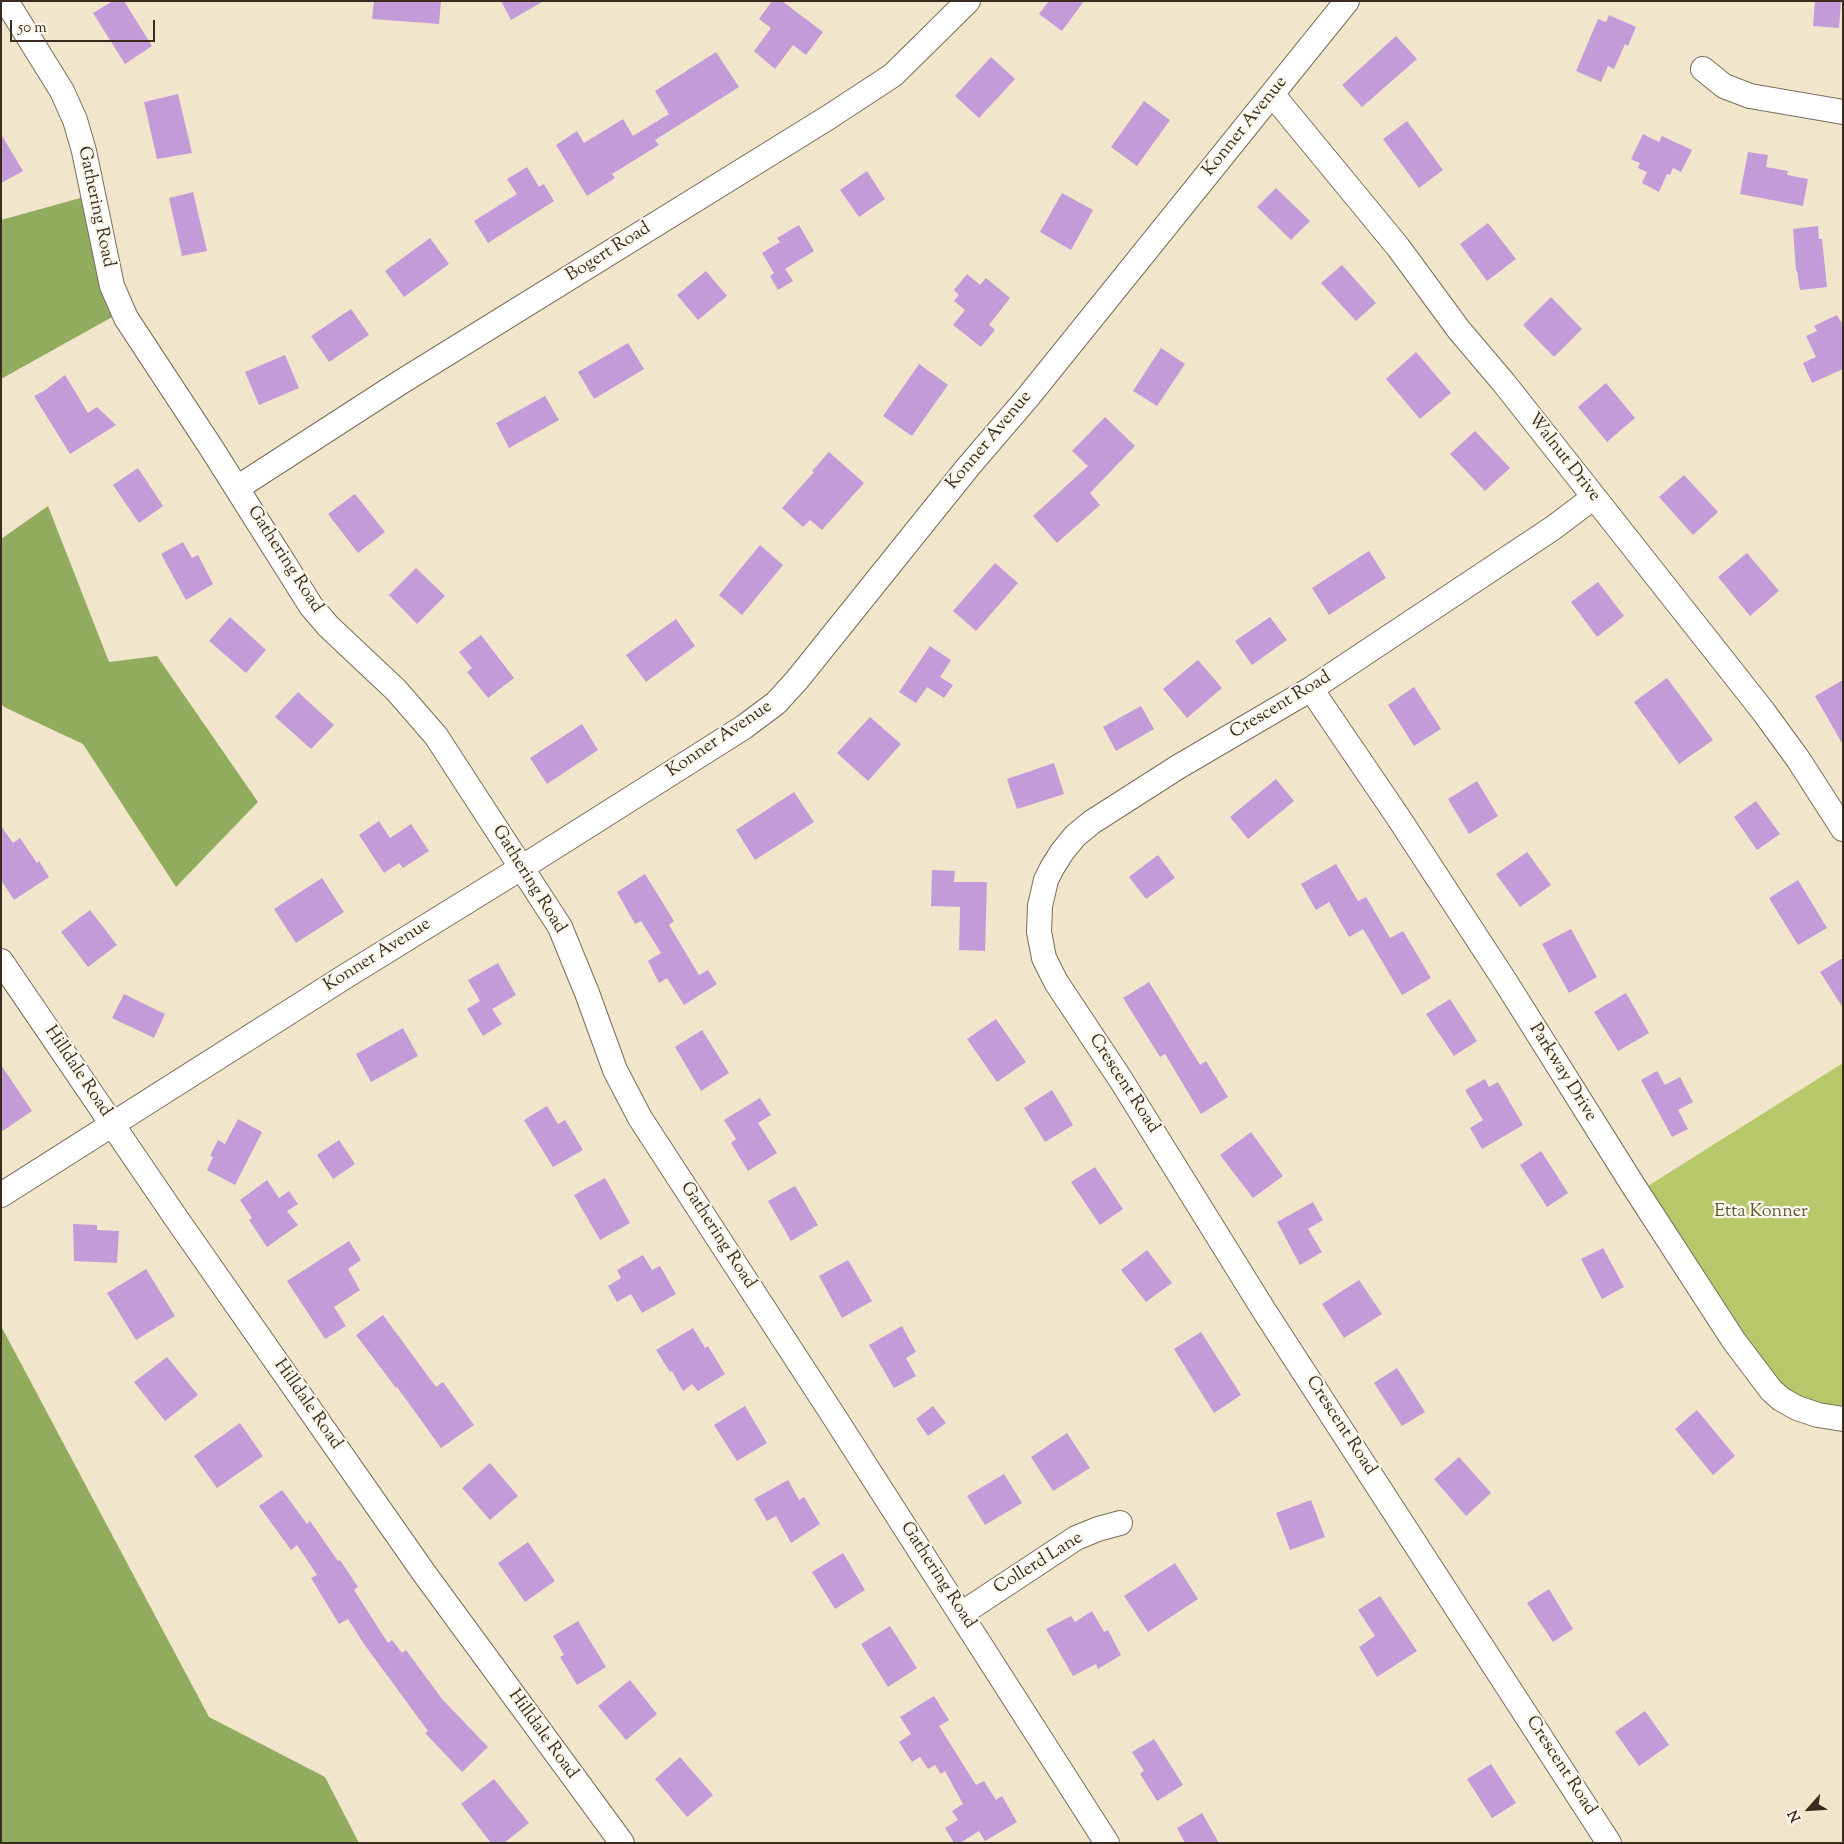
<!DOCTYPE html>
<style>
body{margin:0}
#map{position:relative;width:1844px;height:1844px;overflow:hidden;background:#f1e6cb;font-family:"Sorts Mill Goudy",serif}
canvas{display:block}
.frame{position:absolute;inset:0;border:2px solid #3b2a1e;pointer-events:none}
.north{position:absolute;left:1784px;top:1784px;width:50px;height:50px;-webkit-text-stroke:4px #fbf7ec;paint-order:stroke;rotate:244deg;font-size:14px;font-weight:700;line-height:20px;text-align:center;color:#3b2a1e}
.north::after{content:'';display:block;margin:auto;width:18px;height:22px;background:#3b2a1e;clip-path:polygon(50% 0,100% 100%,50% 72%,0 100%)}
.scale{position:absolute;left:10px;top:20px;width:145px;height:22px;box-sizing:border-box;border:2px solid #3b2a1e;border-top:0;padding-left:6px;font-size:15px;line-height:18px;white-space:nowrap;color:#3b2a1e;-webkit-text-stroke:4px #fbf7ec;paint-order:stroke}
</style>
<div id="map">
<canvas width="1844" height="1844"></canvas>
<div class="frame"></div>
<div class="north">N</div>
<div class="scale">50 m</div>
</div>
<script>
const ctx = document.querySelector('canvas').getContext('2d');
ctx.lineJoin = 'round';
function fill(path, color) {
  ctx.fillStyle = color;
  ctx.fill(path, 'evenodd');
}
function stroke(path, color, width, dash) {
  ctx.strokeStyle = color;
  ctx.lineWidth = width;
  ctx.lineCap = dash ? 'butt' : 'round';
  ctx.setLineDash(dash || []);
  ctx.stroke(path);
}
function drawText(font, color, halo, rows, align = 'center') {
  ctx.font = font + ' "Sorts Mill Goudy",serif';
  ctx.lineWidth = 4.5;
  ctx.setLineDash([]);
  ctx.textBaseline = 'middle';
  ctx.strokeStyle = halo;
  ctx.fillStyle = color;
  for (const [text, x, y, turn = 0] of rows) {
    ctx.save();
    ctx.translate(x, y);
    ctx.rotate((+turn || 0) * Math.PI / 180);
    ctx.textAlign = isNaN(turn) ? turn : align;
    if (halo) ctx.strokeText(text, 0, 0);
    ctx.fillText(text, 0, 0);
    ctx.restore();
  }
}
const green = new Path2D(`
 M1843,1063V1406L1813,1402L1795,1396L1775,1378L1736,1326L1648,1186Z`);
const forest = new Path2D(`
 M84,197L114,316L1,379V220Z
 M48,506L109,662L157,656L258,802L176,887L83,744L4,707L1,703V539Z
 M1,1326L209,1717L325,1777L359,1843H1Z`);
const building = new Path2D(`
 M113,1H124L152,46L125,64L93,13Z
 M374,1H441L439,24L372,19Z
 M501,1H544L511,20Z
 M772,1H782L823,32L806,55L793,45L775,69L754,51L771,28L759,19Z
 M1049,1H1084L1062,31L1039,14Z
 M1815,1H1841L1839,28L1813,26Z
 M1609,15L1636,27L1628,46L1625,44L1614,69L1608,66L1601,82L1576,71L1598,19L1606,22Z
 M1396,36L1417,59L1362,107L1342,85Z
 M716,52L739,87L655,140L659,145L612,174L615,178L587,196L556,145L577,131L584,143L623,119L633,136L669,114L655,91Z
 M991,57L1015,79L979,118L955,96Z
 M178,94L192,153L157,159L144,102Z
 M1144,101L1170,120L1137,166L1111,147Z
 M1407,121L1443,170L1419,188L1383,139Z
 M1,134L23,171L1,183Z
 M1643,134L1659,142L1662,136L1692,150L1681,172L1673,168L1670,175L1667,174L1659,192L1642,183L1647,172L1638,168L1640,163L1631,159Z
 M1748,152L1768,155L1766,167L1788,171L1787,175L1808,179L1803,206L1740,194Z
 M527,167L539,187L544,184L554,201L488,243L474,221L517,194L507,179Z
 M867,171L885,199L859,217L840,190Z
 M1276,188L1310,221L1291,240L1257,207Z
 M193,192L207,251L182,256L169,198Z
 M1062,193L1093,210L1071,250L1040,232Z
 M1488,223L1516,259L1487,281L1460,244Z
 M799,225L814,251L785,269L793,281L778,290L770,276L774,273L762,253L780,242L777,238Z
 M1818,226L1819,239H1822L1827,287L1800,290L1797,271H1796L1793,229Z
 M430,238L449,264L404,297L385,271Z
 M1342,265L1376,303L1356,321L1321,283Z
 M706,271L727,296L698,320L677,295Z
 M967,274L980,285L986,278L1010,298L989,325L995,330L981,347L953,325L965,310L954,301L959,295L954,290Z
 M1551,297L1582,329L1554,357L1523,325Z
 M351,309L369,335L329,362L311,336Z
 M1837,315L1843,325V369L1812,383L1803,363L1816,357L1806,336L1817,331L1814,326Z
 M628,343L644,369L594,399L578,372Z
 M1161,348L1185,364L1157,406L1133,391Z
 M1416,352L1451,393L1420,419L1386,379Z
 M285,355L299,388L259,405L245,372Z
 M919,364L948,385L912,436L883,416Z
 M65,375L88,413L97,407L116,425L70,454L34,396L44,391Z
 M1606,383L1635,418L1607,442L1578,407Z
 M545,396L559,420L509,448L496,423Z
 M1105,417L1135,446L1090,493L1100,505L1057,543L1033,516L1088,466L1072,451Z
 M1475,431L1510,468L1485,491L1450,454Z
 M829,452L864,483L822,530L810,520L803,527L782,508L814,472L812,471Z
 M138,468L163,506L139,523L113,485Z
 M1684,475L1718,512L1693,535L1659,497Z
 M355,494L385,532L358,553L328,514Z
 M183,542L192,558L198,555L213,584L186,600L161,554Z
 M760,545L783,565L742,615L719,595Z
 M1369,551L1386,578L1329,615L1312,588Z
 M1747,553L1779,591L1750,616L1718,577Z
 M995,563L1018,583L976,631L953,611Z
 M416,568L445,596L417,624L389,595Z
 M1598,582L1624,616L1597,637L1571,602Z
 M230,617L266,650L246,673L209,641Z
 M1270,617L1287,640L1252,665L1235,641Z
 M676,619L695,646L646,682L626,655Z
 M481,635L514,678L488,698L467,672L472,668L459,652Z
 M930,646L951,660L940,677L953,685L944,698L927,687L916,703L899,692Z
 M1198,660L1222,688L1187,718L1163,689Z
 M1667,678L1713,740L1679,764L1634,702Z
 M1843,680V745L1815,696Z
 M1414,687L1441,729L1414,746L1388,705Z
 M298,692L334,725L311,749L275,717Z
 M1141,706L1154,729L1116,751L1103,727Z
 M870,717L901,744L868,781L837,753Z
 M582,724L598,750L547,784L530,758Z
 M1054,763L1064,794L1017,809L1007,779Z
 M1276,779L1294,801L1248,839L1230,817Z
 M1477,781L1498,816L1469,834L1448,799Z
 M794,792L814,822L755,860L736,830Z
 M1756,801L1780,834L1757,850L1734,817Z
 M379,821L390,838L411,824L429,851L403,868L399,863L384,873L359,835Z
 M1,826L13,843L20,838L37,863L39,861L49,877L14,900L1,880Z
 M1527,852L1551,885L1520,907L1496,874Z
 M1158,855L1175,878L1146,899L1129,877Z
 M1336,864L1358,901L1366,897L1390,938L1403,931L1431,978L1402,995L1363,929L1349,937L1329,902L1316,910L1301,884Z
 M932,870L955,871L954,882H987L985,951L959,950L960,907L931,906Z
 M645,874L674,921L669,925L699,975L708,970L717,984L684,1005L667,978L659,983L648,961L661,953L641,921L635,924L617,892Z
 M322,878L344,912L296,943L274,909Z
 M1798,880L1827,928L1798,945L1769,898Z
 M90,910L117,945L88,967L61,932Z
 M1571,929L1597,977L1569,993L1542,944Z
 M1843,958V1008L1820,972Z
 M498,963L516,995L492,1009L502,1024L483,1036L467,1009L480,1001L468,980Z
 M1149,982L1200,1065L1206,1061L1228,1097L1201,1114L1165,1054L1160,1057L1123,998Z
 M1626,993L1649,1033L1618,1051L1594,1012Z
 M124,994L165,1014L154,1038L112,1018Z
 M1450,999L1477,1041L1454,1056L1426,1014Z
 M996,1019L1026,1062L997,1082L967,1039Z
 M403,1028L418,1056L371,1082L356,1054Z
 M702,1030L729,1073L701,1091L675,1047Z
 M1,1065L32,1111L1,1132Z
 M1657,1071L1665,1085L1680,1077L1693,1102L1678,1110L1688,1129L1672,1137L1641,1080Z
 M1485,1079L1489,1087L1498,1082L1523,1125L1482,1149L1470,1128L1483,1120L1465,1090Z
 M1052,1090L1073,1125L1045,1142L1024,1108Z
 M760,1098L771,1115L758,1123L777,1153L748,1171L731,1143L736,1139L724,1120Z
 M547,1106L558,1124L565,1120L583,1150L553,1167L524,1120Z
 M238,1119L262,1132L235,1185L207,1170L213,1157L210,1156L218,1140L225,1144Z
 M1251,1132L1283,1176L1253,1198L1220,1155Z
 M339,1140L355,1164L333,1179L317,1155Z
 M1541,1151L1568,1193L1547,1207L1520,1165Z
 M1095,1167L1123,1209L1100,1225L1071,1182Z
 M605,1178L630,1223L600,1240L574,1195Z
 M267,1180L279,1198L289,1191L298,1204L287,1211L298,1225L267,1247L249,1220L252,1218L240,1200Z
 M795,1186L818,1225L791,1241L768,1201Z
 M1313,1202L1323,1220L1308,1229L1322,1252L1300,1265L1277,1222Z
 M73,1224L97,1225V1230L119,1231L117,1263L74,1261Z
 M349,1241L361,1260L348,1269L360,1290L334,1307L346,1326L325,1339L287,1281Z
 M1603,1248L1624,1287L1602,1299L1581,1259Z
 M1147,1250L1172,1283L1146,1302L1121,1270Z
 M643,1255L652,1270L660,1266L676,1294L642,1313L631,1294L617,1302L608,1286L621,1278L617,1270Z
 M848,1260L872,1301L842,1318L819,1276Z
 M146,1269L175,1316L136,1340L107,1293Z
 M1359,1280L1382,1314L1344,1338L1322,1304Z
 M383,1315L436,1387L443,1382L474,1425L441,1448L397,1387L396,1388L356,1335Z
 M902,1326L916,1352L906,1358L916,1376L894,1388L869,1345Z
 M693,1328L705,1348L708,1346L725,1374L698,1391L692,1384L683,1391L672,1371L670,1372L656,1350Z
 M1201,1332L1241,1395L1214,1413L1174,1349Z
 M167,1357L198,1395L165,1421L134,1382Z
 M1397,1368L1425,1412L1402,1426L1374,1383Z
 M745,1406L767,1443L737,1461L714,1425Z
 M933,1406L946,1423L928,1436L916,1419Z
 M1697,1410L1735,1456L1713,1475L1675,1429Z
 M240,1423L263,1456L217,1488L194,1456Z
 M1067,1433L1090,1468L1053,1491L1031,1457Z
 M1459,1457L1491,1493L1466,1516L1434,1479Z
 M490,1463L518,1496L490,1520L462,1488Z
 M1004,1474L1022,1503L985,1525L967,1496Z
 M788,1480L799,1500L804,1497L820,1524L791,1543L776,1516L767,1521L754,1499Z
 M282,1490L307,1524L310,1521L338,1561L340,1560L358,1587L354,1590L388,1643L392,1640L402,1653L406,1650L442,1699L488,1747L462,1772L425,1733L428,1731L364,1644L348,1619L339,1624L311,1578L317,1575L297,1545L291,1550L259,1506Z
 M1311,1500L1325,1537L1290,1550L1276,1513Z
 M528,1542L555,1581L525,1602L498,1563Z
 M843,1553L865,1590L835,1609L812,1572Z
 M1175,1563L1198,1599L1148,1632L1124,1596Z
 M1549,1589L1573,1629L1553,1642L1527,1603Z
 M1380,1596L1417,1651L1377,1677L1359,1647L1375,1636L1358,1610Z
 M1092,1611L1104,1632L1108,1630L1121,1655L1098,1669L1096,1664L1073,1676L1046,1629L1071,1616L1075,1622Z
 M578,1621L606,1667L577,1685L560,1657L564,1655L553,1636Z
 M890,1626L917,1668L888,1687L861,1644Z
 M630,1680L657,1714L626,1740L598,1706Z
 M934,1696L949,1720L939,1726L976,1785L984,1781L996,1800L1002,1796L1017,1822L985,1841L979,1831L960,1843H954L945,1828L958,1820L952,1811L963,1804L945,1771L941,1774L935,1765L928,1769L920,1757L912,1762L899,1742L911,1734L900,1717Z
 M1645,1711L1669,1745L1639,1766L1615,1732Z
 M1154,1739L1183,1785L1157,1801L1140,1774L1144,1771L1132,1752Z
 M680,1757L713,1795L687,1817L655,1779Z
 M1491,1764L1516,1803L1492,1818L1467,1779Z
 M494,1779L529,1823L504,1843H491L461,1804Z
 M1202,1813L1219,1843H1185L1177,1828Z`);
const minor = new Path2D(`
 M6,1L62,91L75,120L84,151L112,286L126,318L212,449L311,606L328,626L396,690L436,736L560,927L587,993L615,1070L640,1118L835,1418L1107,1843
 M1703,69L1724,86L1750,96L1843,112
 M1272,94L1398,247L1459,330L1504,383L1763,711L1798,759L1843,829
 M237,488L401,382L829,117L893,75L968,1
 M1594,497L1553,528L1311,689L1178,767L1092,822L1075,836L1062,852L1052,868L1046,880L1040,906L1039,932L1044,958L1056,982L1121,1080L1263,1309L1609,1843
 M1311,689L1398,817L1505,981L1631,1182L1734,1341L1771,1390L1781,1399L1797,1408L1818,1415L1843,1419
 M1,961L176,1218L424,1573L622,1843
 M1,1195L346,976L521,868L744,727L776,703L797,680L968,467L1028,397L1347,1
 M961,1614L1076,1538L1098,1529L1120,1523`);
const streetNames = [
 ["Konner Avenue",1246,127,-51],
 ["Gathering Road",95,207,78],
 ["Bogert Road",609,253,-32],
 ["Konner Avenue",990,441,-50],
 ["Walnut Drive",1563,458,52],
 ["Gathering Road",284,560,57],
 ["Crescent Road",1281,706,-31],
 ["Konner Avenue",720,740,-34],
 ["Gathering Road",528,880,58],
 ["Konner Avenue",378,956,-32],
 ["Hilldale Road",77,1072,56],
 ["Parkway Drive",1562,1073,58],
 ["Crescent Road",1123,1084,57],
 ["Gathering Road",717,1236,57],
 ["Hilldale Road",307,1405,55],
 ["Crescent Road",1340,1426,57],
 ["Collerd Lane",1039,1564,-32],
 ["Gathering Road",937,1576,57],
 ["Hilldale Road",542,1735,54],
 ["Crescent Road",1560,1766,57]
];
const parkNames = [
 ["Etta Konner",1761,1213]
];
fill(green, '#b7c86b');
fill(forest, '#91ac5f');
fill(building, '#c49bd9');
stroke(minor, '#7b6c5b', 26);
stroke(minor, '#fff', 24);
drawText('18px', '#3b2a1e', '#fbf7ec', streetNames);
drawText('18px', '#605935', '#fbf7ec', parkNames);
</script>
